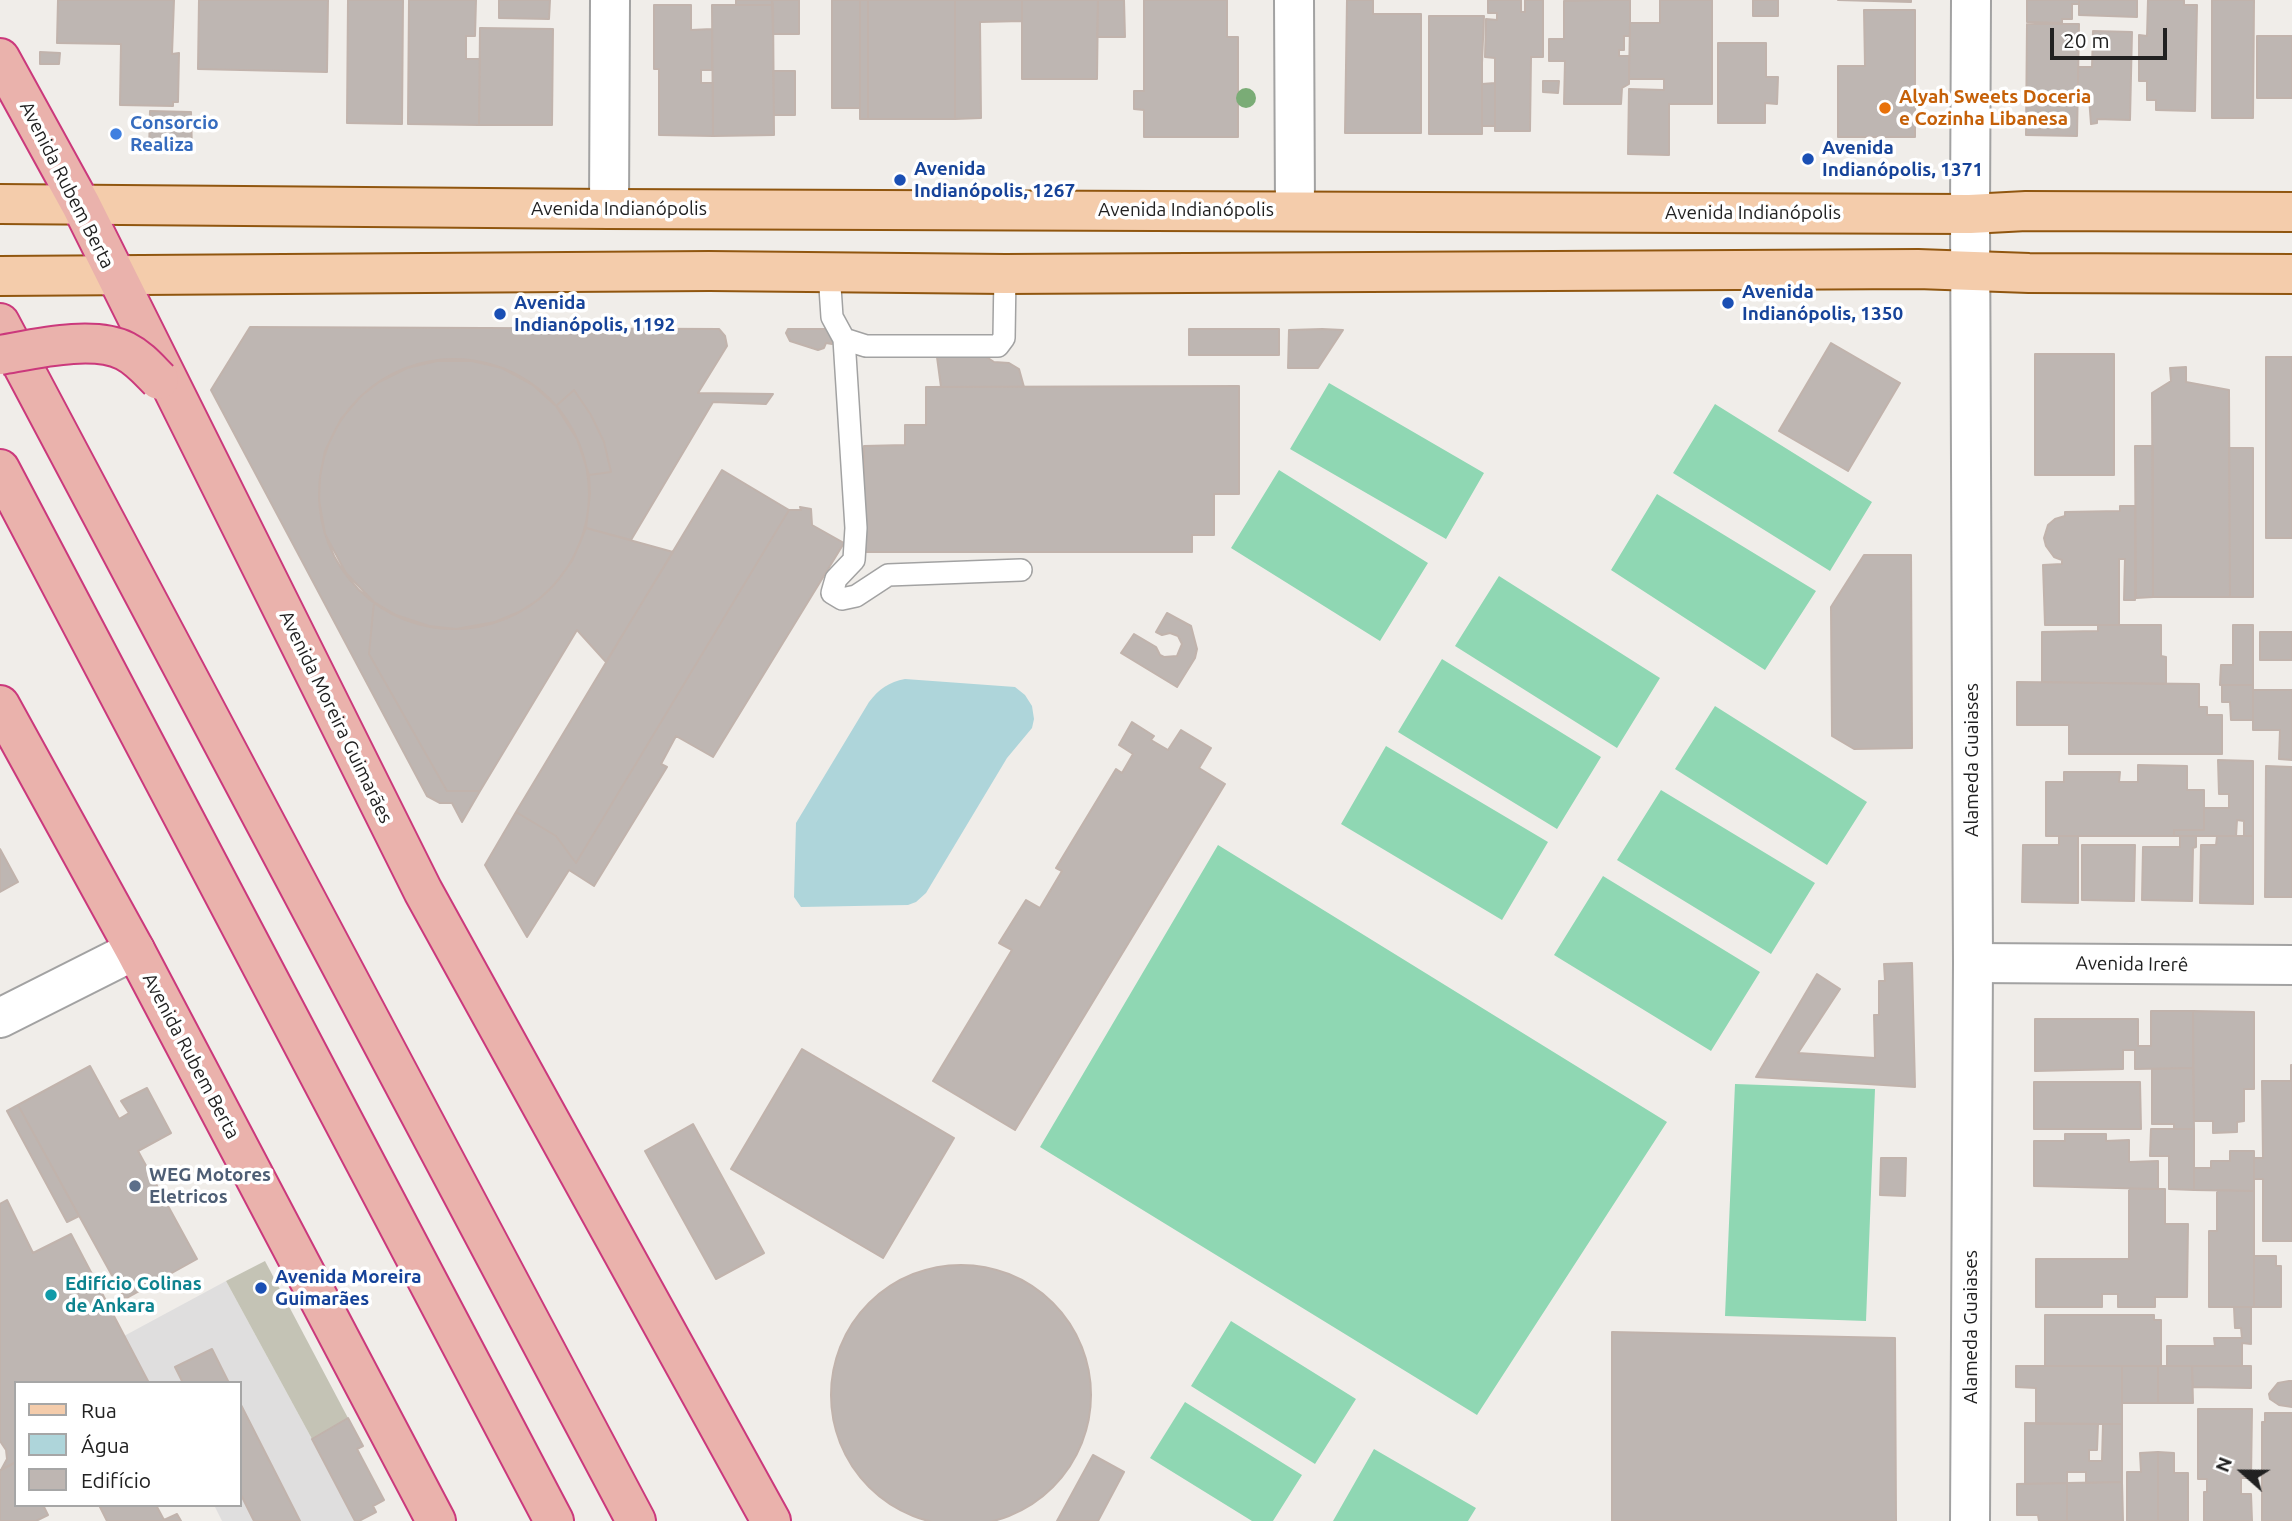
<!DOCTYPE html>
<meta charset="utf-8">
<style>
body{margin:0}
#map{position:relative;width:2292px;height:1521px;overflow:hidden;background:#f0ede9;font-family:Ubuntu,sans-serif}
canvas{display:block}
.legend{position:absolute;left:14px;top:1381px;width:228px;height:126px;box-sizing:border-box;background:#fff;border:2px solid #a6a6a6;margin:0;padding:9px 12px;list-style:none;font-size:21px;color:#212121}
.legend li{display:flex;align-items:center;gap:14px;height:35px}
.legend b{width:35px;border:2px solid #a6a6a6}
.north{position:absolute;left:2208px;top:1437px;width:70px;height:70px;-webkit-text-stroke:5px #fff;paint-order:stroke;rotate:291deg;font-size:19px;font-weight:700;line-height:28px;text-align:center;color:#212121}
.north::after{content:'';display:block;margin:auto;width:24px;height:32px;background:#212121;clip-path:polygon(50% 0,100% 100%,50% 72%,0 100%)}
.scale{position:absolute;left:2050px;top:28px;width:117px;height:32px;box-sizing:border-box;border:4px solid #212121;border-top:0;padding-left:9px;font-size:21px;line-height:24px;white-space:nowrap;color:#212121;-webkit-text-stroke:5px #fff;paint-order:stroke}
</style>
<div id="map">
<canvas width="2292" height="1521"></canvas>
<ul class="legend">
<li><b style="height:9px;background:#f4ccab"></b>Rua</li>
<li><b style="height:19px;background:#aed5da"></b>Água</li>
<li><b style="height:19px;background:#beb6b2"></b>Edifício</li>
</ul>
<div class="north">N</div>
<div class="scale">20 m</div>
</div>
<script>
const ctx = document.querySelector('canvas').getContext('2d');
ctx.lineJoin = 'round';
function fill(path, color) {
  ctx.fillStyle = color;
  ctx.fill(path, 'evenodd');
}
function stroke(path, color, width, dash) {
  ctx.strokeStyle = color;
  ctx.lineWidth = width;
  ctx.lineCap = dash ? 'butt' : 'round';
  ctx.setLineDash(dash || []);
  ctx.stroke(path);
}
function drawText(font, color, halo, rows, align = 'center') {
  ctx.font = font + ' Ubuntu,sans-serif';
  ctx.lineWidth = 7;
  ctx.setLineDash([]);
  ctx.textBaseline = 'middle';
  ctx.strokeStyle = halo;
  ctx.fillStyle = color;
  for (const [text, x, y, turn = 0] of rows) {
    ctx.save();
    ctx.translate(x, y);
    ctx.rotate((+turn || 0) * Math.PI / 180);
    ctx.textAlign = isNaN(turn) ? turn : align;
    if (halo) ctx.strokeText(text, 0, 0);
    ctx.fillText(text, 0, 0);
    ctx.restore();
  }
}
const residential = new Path2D(`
 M226,1281L312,1439L355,1521H222L214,1505H240V1383H149L124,1336Z`);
const construction = new Path2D(`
 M265,1261L348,1418L312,1439L226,1281Z`);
const pitch = new Path2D(`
 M1329,383L1484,473L1446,539L1290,449Z
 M1715,404L1872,502L1830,571L1673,473Z
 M1279,470L1428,563L1380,641L1231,548Z
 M1657,494L1816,591L1765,670L1611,570Z
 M1499,576L1660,678L1617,748L1455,646Z
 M1442,659L1601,757L1557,829L1398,732Z
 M1715,706L1867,802L1827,865L1675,769Z
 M1386,746L1548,842L1502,920L1341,824Z
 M1661,790L1815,883L1771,954L1617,860Z
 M1218,845L1667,1122L1477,1415L1040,1147Z
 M1603,876L1760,972L1711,1051L1554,955Z
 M1735,1084L1875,1089L1866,1321L1725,1316Z
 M1231,1321L1356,1399L1315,1464L1191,1386Z
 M1185,1402L1302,1475L1273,1521H1252L1150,1458Z
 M1374,1449L1476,1508L1468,1521H1333Z`);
const water = new Path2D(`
 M905,679L1015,687L1025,695L1032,706L1034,719L1032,728L1007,758L926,893L916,902L908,905L801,907L794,897L796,823L869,702C879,689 889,682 905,679Z`);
const building = new Path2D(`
 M58,0H174L172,54L179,53L178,102H173V106L120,105L121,44L57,43Z
 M199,0H328L327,72L198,69Z
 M348,0H403L402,124L347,123Z
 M409,0H476L475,36H466V59H480L479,125L408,124Z
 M499,0H550L549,19L499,18Z
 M736,0H772L773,5H736Z
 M772,0H799V34H773Z
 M832,0H860V108H832Z
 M860,0H868V119H860Z
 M868,0H955V119H868Z
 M955,0H1022V21L980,22L981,118L955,119Z
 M1022,0H1098L1097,79H1022Z
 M1098,0H1124L1125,37H1097Z
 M1144,0H1227V37H1238V137H1144V110L1134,109V91H1144Z
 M1347,0H1373V14H1421V133H1345Z
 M1488,0H1521V12H1525V0H1543V57H1531L1530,131H1495V58L1485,57L1486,19L1497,20V13H1488Z
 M1604,0H1630V36H1624V50H1619V56H1629V84L1622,88L1621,104H1564L1565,61H1549V39H1564V1Z
 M1660,0H1712V104H1669V155L1628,154L1629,89L1664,90V79H1629L1630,23H1660Z
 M1753,0H1778V16H1753Z
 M1838,0H1911V2Z
 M2027,0H2079V4H2072V19H2062V23L2027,22Z
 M2079,0H2137V17L2079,15Z
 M2148,0H2184V5H2197L2195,111L2156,110V100H2147V81H2139V35L2147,36Z
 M2212,0H2254L2253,118H2212Z
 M654,5H691V30L712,29V70H701V83H713V136L659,135V69H654Z
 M712,5H773L774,135L713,136Z
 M1864,10H1915V137H1838V66H1865Z
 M1429,16H1484L1482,63V134H1429Z
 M2027,24H2079L2077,136L2026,135Z
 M480,28L553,29L552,125H479Z
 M2093,31L2132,32L2130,120L2097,119V123L2091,124L2089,98H2078V67H2092Z
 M2257,36H2292V98H2257Z
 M1718,43H1766V77H1778L1777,104L1765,103V123H1718Z
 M40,52L60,53L59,64H40Z
 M773,71H795V115H774Z
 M1543,81H1559L1558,93L1543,92Z
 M1495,83V126H1482V84Z
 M150,111L191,112L192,151L149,152Z
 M250,327L719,329L725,336L727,346L698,393L773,394L766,404L713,402L631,540L586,528L590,494L589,475L611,472L604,442L591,415L574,390L556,406L533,385L502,368L472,361H437L407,368L379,382L361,396L341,419L325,451L320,477L319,500L325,534L346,573L374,602L369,654L447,791H480L462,822L452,803H440L427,796L211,390Z
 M788,329H832V344L826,343L824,348L818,350L790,341L786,333Z
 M1189,329H1279V355H1189Z
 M1289,330L1322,329L1343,330L1318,368H1288Z
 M1831,343L1900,383L1848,471L1779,431Z
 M933,348L985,356L994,362L1009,363L1019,369L1024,387H941L937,357Z
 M2035,354H2114V475H2035Z
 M2266,357H2292V538H2266Z
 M319 494a135 135 0 1 1 270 0a135 135 0 1 1-270 0Z
 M2186,367V382L2229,390L2230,597H2153L2152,393L2171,381L2170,368Z
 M1239,386V494H1214V535H1192V552H864V446L905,445V425H926V387Z
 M574,390L591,415L604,442L611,472L589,475L577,439L556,406Z
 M2135,446H2153V597L2136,598Z
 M2229,448H2253V597H2230Z
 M722,470L789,510L576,863L556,836L516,812Z
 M2120,506H2135V600H2124L2125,559H2119V625H2045L2043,565L2062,564V560L2054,557L2046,546L2044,538L2048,525L2055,519L2065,516V512L2120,511Z
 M800,507L811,509L812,525L844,543L713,757L676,736L661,764L667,767L594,886L569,870L527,937L485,865L516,812L556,836L576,863L789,510H801Z
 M586,528L673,552L606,662L577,630L480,791H447L369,654L374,602L396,615L429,626L456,629L495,622L519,612L538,600L554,585L572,561Z
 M1864,555H1911L1912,748L1854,749L1832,736L1831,607Z
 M1167,613L1191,626L1197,649L1195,658L1177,687L1121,653L1134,634L1156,647L1160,655L1164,657L1177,656L1182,644L1178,636L1170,633L1162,635L1156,632Z
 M2098,625H2161V656L2166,657V684L2042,682V632L2098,631Z
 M2233,625H2253V685H2220L2221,665H2233Z
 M2260,632H2292V660H2260Z
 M2017,682L2199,684V707H2207V715H2222V754H2069V725H2017Z
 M2222,685H2253V720H2231L2230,702H2222Z
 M2253,690H2292V760L2279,759L2280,730H2253Z
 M1132,722L1154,736L1151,740L1168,750L1181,730L1211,748L1199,768L1225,784L1015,1130L933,1081L1012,950L999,943L1026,900L1040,908L1062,871L1056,868L1116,769L1122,773L1133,754L1119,745Z
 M2218,760L2253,761V836H2244V821L2237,820L2236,836H2174V830H2204V808H2229V794H2219Z
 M2138,765L2187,766V790H2204V830H2174V836H2046V782H2064V772H2120L2119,782H2138Z
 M2266,766L2292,767V897H2265Z
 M2059,836H2078V903L2022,902L2023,845H2059Z
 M2180,836H2196V847L2193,848L2192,901L2142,900L2143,847H2180Z
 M2217,836H2253V904L2200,903L2201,845H2216Z
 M2082,845H2135L2134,901L2082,900Z
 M0,849L18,882L0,892Z
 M1912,963L1915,1087L1756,1077L1817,974L1840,989L1798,1053L1875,1058L1874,1015H1879V981H1885L1884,964Z
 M2151,1011H2193V1068L2135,1069V1050H2123V1069L2035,1071V1019H2138V1046H2151Z
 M2193,1011L2254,1012V1089H2244V1121L2237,1122V1132L2213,1133V1121H2194Z
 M802,1049L954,1138L883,1258L731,1169Z
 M2291,1065H2292V1241H2263V1179H2254V1158H2263L2262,1081H2291Z
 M90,1066L119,1119L129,1113L121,1101L147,1088L171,1133L138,1151L197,1259L125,1299L18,1105Z
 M2193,1068L2194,1129H2174V1124H2152V1069Z
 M2034,1082H2140L2141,1129H2034Z
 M18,1105L79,1216L67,1222L7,1111Z
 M693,1124L764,1253L716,1279L645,1151Z
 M2151,1129H2194V1190L2169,1189V1156H2150Z
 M2065,1134H2106V1141L2129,1140V1162L2158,1161V1189L2034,1186V1141H2065Z
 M2230,1151H2254V1191L2194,1190V1168H2211V1161H2230Z
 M1881,1158H1906L1905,1196L1880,1195Z
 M2129,1189H2165V1224H2188L2187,1297H2155V1307H2118V1294H2102V1307H2036V1259H2129Z
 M2217,1190L2254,1191V1307H2209V1231H2217Z
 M7,1200L33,1253L71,1234L149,1383H16V1462L1,1470L7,1459L6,1450L0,1441V1204Z
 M2254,1256H2276V1266H2281V1307H2254Z
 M831 1395a130 130 0 1 1 260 0a130 130 0 1 1-260 0Z
 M2234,1307H2251V1344L2242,1343V1366H2167V1346H2215L2214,1338H2242L2241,1328H2235Z
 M2045,1315H2154V1320H2161V1366H2045Z
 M1612,1332L1895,1338L1896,1521H1612Z
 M212,1349L229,1383H183L175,1367Z
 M2016,1366H2122V1424H2036V1388L2016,1387Z
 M2122,1366H2158V1403H2122Z
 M2158,1366H2192L2193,1403H2158Z
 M2192,1366H2251V1388L2193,1387Z
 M2289,1381H2292V1407L2279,1405L2270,1399L2269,1394L2278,1383Z
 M240,1403L300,1521H254L240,1493Z
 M2198,1409H2252L2251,1478H2241V1494H2251L2252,1521H2204V1492H2207V1479H2198Z
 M2265,1413H2292V1521H2262V1422H2265Z
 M348,1418L363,1446L357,1449L384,1500L373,1506L376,1512L359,1521H355L312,1439Z
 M2025,1423L2098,1424L2097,1450H2089V1461H2102L2103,1424H2122V1482L2086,1483V1472H2067V1483L2025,1484Z
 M2158,1452V1521H2127V1472H2141L2140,1453Z
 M2158,1452L2174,1453V1473H2188V1521H2158Z
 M1093,1455L1124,1472L1098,1521H1057Z
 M16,1462V1505H43L48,1515L36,1521H0V1470Z
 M2122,1482L2123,1521H2067V1483Z
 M2067,1483V1521H2039L2038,1515H2017V1484Z
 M99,1505H156L164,1520L177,1514L181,1521H107Z`);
const service = new Path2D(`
 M829,272L832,317L844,339L866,346H998L1004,338L1005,274
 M844,339L856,528L854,560L836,579L832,593L842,599L856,596L888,575L1021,570`);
const minor = new Path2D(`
 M1294,0L1295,210
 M609,209L610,0
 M1970,214L1971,0
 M1973,963L2292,965
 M0,1018L135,950`);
const tertiary = new Path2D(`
 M1970,1521L1973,963L1970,214`);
const primary = new Path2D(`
 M0,204L609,209L1970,214L2026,211L2292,212
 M0,276L709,271L1005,274L1918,269L2029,273L2292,274`);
const trunk = new Path2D(`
 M0,58L81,205L423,891L771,1521
 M0,323L636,1521
 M0,469L554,1521
 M0,705L135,950L436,1521`);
const trunkBridge = new Path2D(`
 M0,355C35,349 93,335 125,351C139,358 149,370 159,380`);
const trees = [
 [1246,98]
];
const markers = [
 [1885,108,7,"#e8710a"],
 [116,134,7,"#3f7fe0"],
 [1808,159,7,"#1a4fb4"],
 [900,180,7,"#1a4fb4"],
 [1728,303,7,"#1a4fb4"],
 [500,314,7,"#1a4fb4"],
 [135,1186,7,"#5c6f8a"],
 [261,1288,7,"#1a4fb4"],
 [51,1295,7,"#0f9aa8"]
];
const foodNames = [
 ["Alyah Sweets Doceria",1899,97],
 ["e Cozinha Libanesa",1899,119]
];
const shopNames = [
 ["Consorcio",130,123],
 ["Realiza",130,145]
];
const transitNames = [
 ["Avenida",1822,148],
 ["Indianópolis, 1371",1822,170],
 ["Avenida",914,169],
 ["Indianópolis, 1267",914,191],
 ["Avenida",1742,292],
 ["Indianópolis, 1350",1742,314],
 ["Avenida",514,303],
 ["Indianópolis, 1192",514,325],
 ["Avenida Moreira",275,1277],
 ["Guimarães",275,1299]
];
const streetNames = [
 ["Avenida Rubem Berta",67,185,63],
 ["Avenida Indianópolis",619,209],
 ["Avenida Indianópolis",1186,210],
 ["Avenida Indianópolis",1753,213],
 ["Avenida Moreira Guimarães",336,717,64],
 ["Alameda Guaiases",1972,760,-90],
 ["Avenida Irerê",2132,964,1],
 ["Avenida Rubem Berta",191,1056,62],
 ["Alameda Guaiases",1971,1327,-90]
];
const serviceNames = [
 ["WEG Motores",149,1175],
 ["Eletricos",149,1197]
];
const cultureNames = [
 ["Edifício Colinas",65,1284],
 ["de Ankara",65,1306]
];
fill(residential, '#dfdede');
fill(construction, '#c4c3b5');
fill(pitch, '#8fd7b3');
fill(water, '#aed5da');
fill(building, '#beb6b2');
stroke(building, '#c1b3ac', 2);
stroke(service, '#a2a2a2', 24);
stroke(minor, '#a2a2a2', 42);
stroke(tertiary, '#a2a2a2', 42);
stroke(primary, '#90560f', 42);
stroke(trunk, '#cb397c', 42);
stroke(service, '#fff', 21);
stroke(minor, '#fff', 38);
stroke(tertiary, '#fff', 38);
stroke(primary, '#f4ccab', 38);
stroke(trunk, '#eab2ac', 38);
stroke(trunkBridge, '#cb397c', 42, []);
stroke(trunkBridge, '#eab2ac', 38);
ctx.fillStyle = '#7aac76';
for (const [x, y] of trees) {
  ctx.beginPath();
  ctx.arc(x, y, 10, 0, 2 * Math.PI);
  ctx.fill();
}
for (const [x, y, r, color] of markers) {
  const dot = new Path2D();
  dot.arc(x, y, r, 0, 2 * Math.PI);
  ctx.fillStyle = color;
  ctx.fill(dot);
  stroke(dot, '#fff', 2.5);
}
drawText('bold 19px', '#c56008', '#fff', foodNames, 'left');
drawText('bold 19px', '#366cbe', '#fff', shopNames, 'left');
drawText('bold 19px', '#164399', '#fff', transitNames, 'left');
drawText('19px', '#212121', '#fff', streetNames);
drawText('bold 19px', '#4e5e75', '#fff', serviceNames, 'left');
drawText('bold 19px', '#0d838f', '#fff', cultureNames, 'left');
</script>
